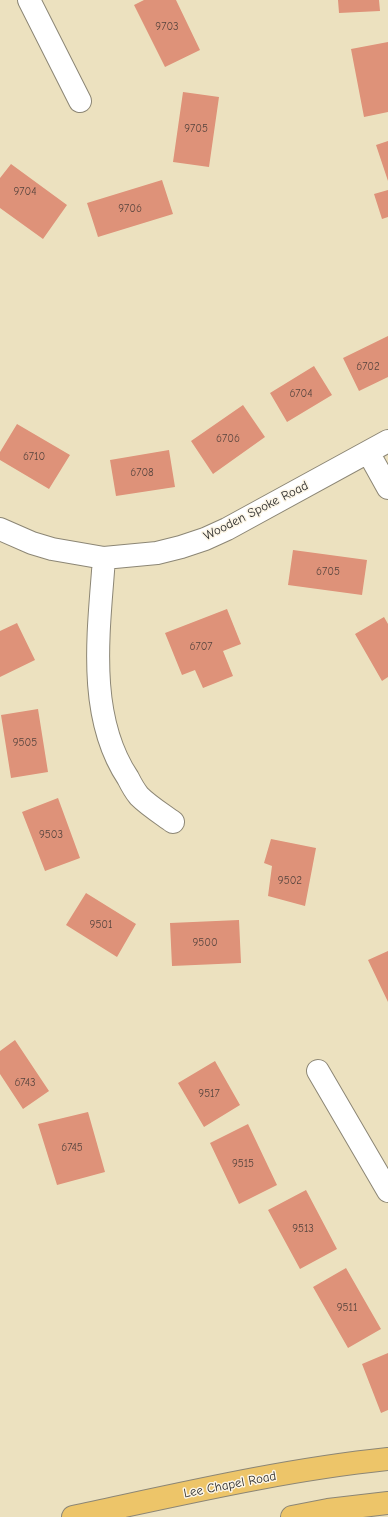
<!DOCTYPE html>
<style>
body{margin:0}
canvas{display:block;background:#ece1bf}
</style>
<canvas width="388" height="1517"></canvas>
<script>
const ctx = document.querySelector('canvas').getContext('2d');
ctx.lineJoin = 'round';
function fill(path, color) {
  ctx.fillStyle = color;
  ctx.fill(path, 'evenodd');
}
function stroke(path, color, width, dash) {
  ctx.strokeStyle = color;
  ctx.lineWidth = width;
  ctx.lineCap = dash ? 'butt' : 'round';
  ctx.setLineDash(dash || []);
  ctx.stroke(path);
}
function drawText(font, color, halo, rows, align = 'center') {
  ctx.font = font + ' "Comic Neue",sans-serif';
  ctx.lineWidth = 3;
  ctx.setLineDash([]);
  ctx.textBaseline = 'middle';
  ctx.strokeStyle = halo;
  ctx.fillStyle = color;
  for (const [text, x, y, turn = 0] of rows) {
    ctx.save();
    ctx.translate(x, y);
    ctx.rotate((+turn || 0) * Math.PI / 180);
    ctx.textAlign = isNaN(turn) ? turn : align;
    if (halo) ctx.strokeText(text, 0, 0);
    ctx.fillText(text, 0, 0);
    ctx.restore();
  }
}
const building = new Path2D(`
 M144,0H176L200,50L165,67L134,5Z
 M338,0H379L380,11L339,13Z
 M388,42V112L364,117L351,49Z
 M183,92L219,97L209,167L173,162Z
 M388,141V181L376,145Z
 M11,164L67,205L43,239L0,208V178Z
 M162,180L173,214L98,237L87,203Z
 M388,190V217L382,219L374,194Z
 M388,336V377L359,391L343,358Z
 M314,366L332,395L287,422L270,393Z
 M243,405L265,437L213,474L191,441Z
 M17,424L70,455L49,489L0,460V452Z
 M169,450L175,487L116,496L110,460Z
 M293,550L367,560L362,595L288,585Z
 M227,609L241,644L223,651L233,676L203,688L195,670L182,675L165,633Z
 M384,617L388,624V677L382,681L355,634Z
 M17,623L35,660L0,677V631Z
 M38,709L48,772L11,778L1,715Z
 M58,798L80,858L45,871L22,812Z
 M271,839L316,848L305,906L268,896L272,866L264,863Z
 M86,893L136,924L117,957L66,925Z
 M239,920L241,963L172,966L170,923Z
 M388,951V1002L368,960Z
 M15,1040L49,1091L23,1109L0,1074V1051Z
 M215,1061L240,1105L204,1127L178,1083Z
 M88,1112L105,1172L57,1185L38,1124Z
 M248,1124L277,1185L239,1204L210,1143Z
 M306,1190L337,1249L300,1269L268,1210Z
 M346,1268L381,1329L348,1348L313,1287Z
 M388,1353V1410L381,1413L362,1364Z`);
const minor = new Path2D(`
 M29,0L80,101
 M368,452L388,488
 M0,529L32,543L52,549L104,558L157,553L181,547L205,539L227,529L388,441
 M104,558C99,630 86,715 128,778C131,784 135,791 139,796C149,806 162,814 173,822
 M318,1071L388,1191`);
const major = new Path2D(`
 M73,1517C177,1495 282,1470 388,1459
 M292,1517L328,1510L388,1503`);
const numberNames = [
 ["9703",167,27],
 ["9705",196,129],
 ["9704",25,192],
 ["9706",130,209],
 ["6702",368,367],
 ["6704",301,394],
 ["6706",228,439],
 ["6710",34,457],
 ["6708",142,473],
 ["6705",328,572],
 ["6707",201,647],
 ["9505",25,743],
 ["9503",51,835],
 ["9502",290,881],
 ["9501",101,925],
 ["9500",205,943],
 ["6743",25,1083],
 ["9517",209,1094],
 ["6745",72,1148],
 ["9515",243,1164],
 ["9513",303,1229],
 ["9511",347,1308]
];
const streetNames = [
 ["Wooden Spoke Road",256,511,-27],
 ["Lee Chapel Road",230,1485,-11]
];
fill(building, '#de9279');
stroke(minor, '#8c8675', 24);
stroke(major, '#8c8675', 24);
stroke(minor, '#fff', 22);
stroke(major, '#edc569', 22);
drawText('11px', '#58453e', null, numberNames);
drawText('13px', '#2b2b2b', '#fcf5e5', streetNames);
</script>
